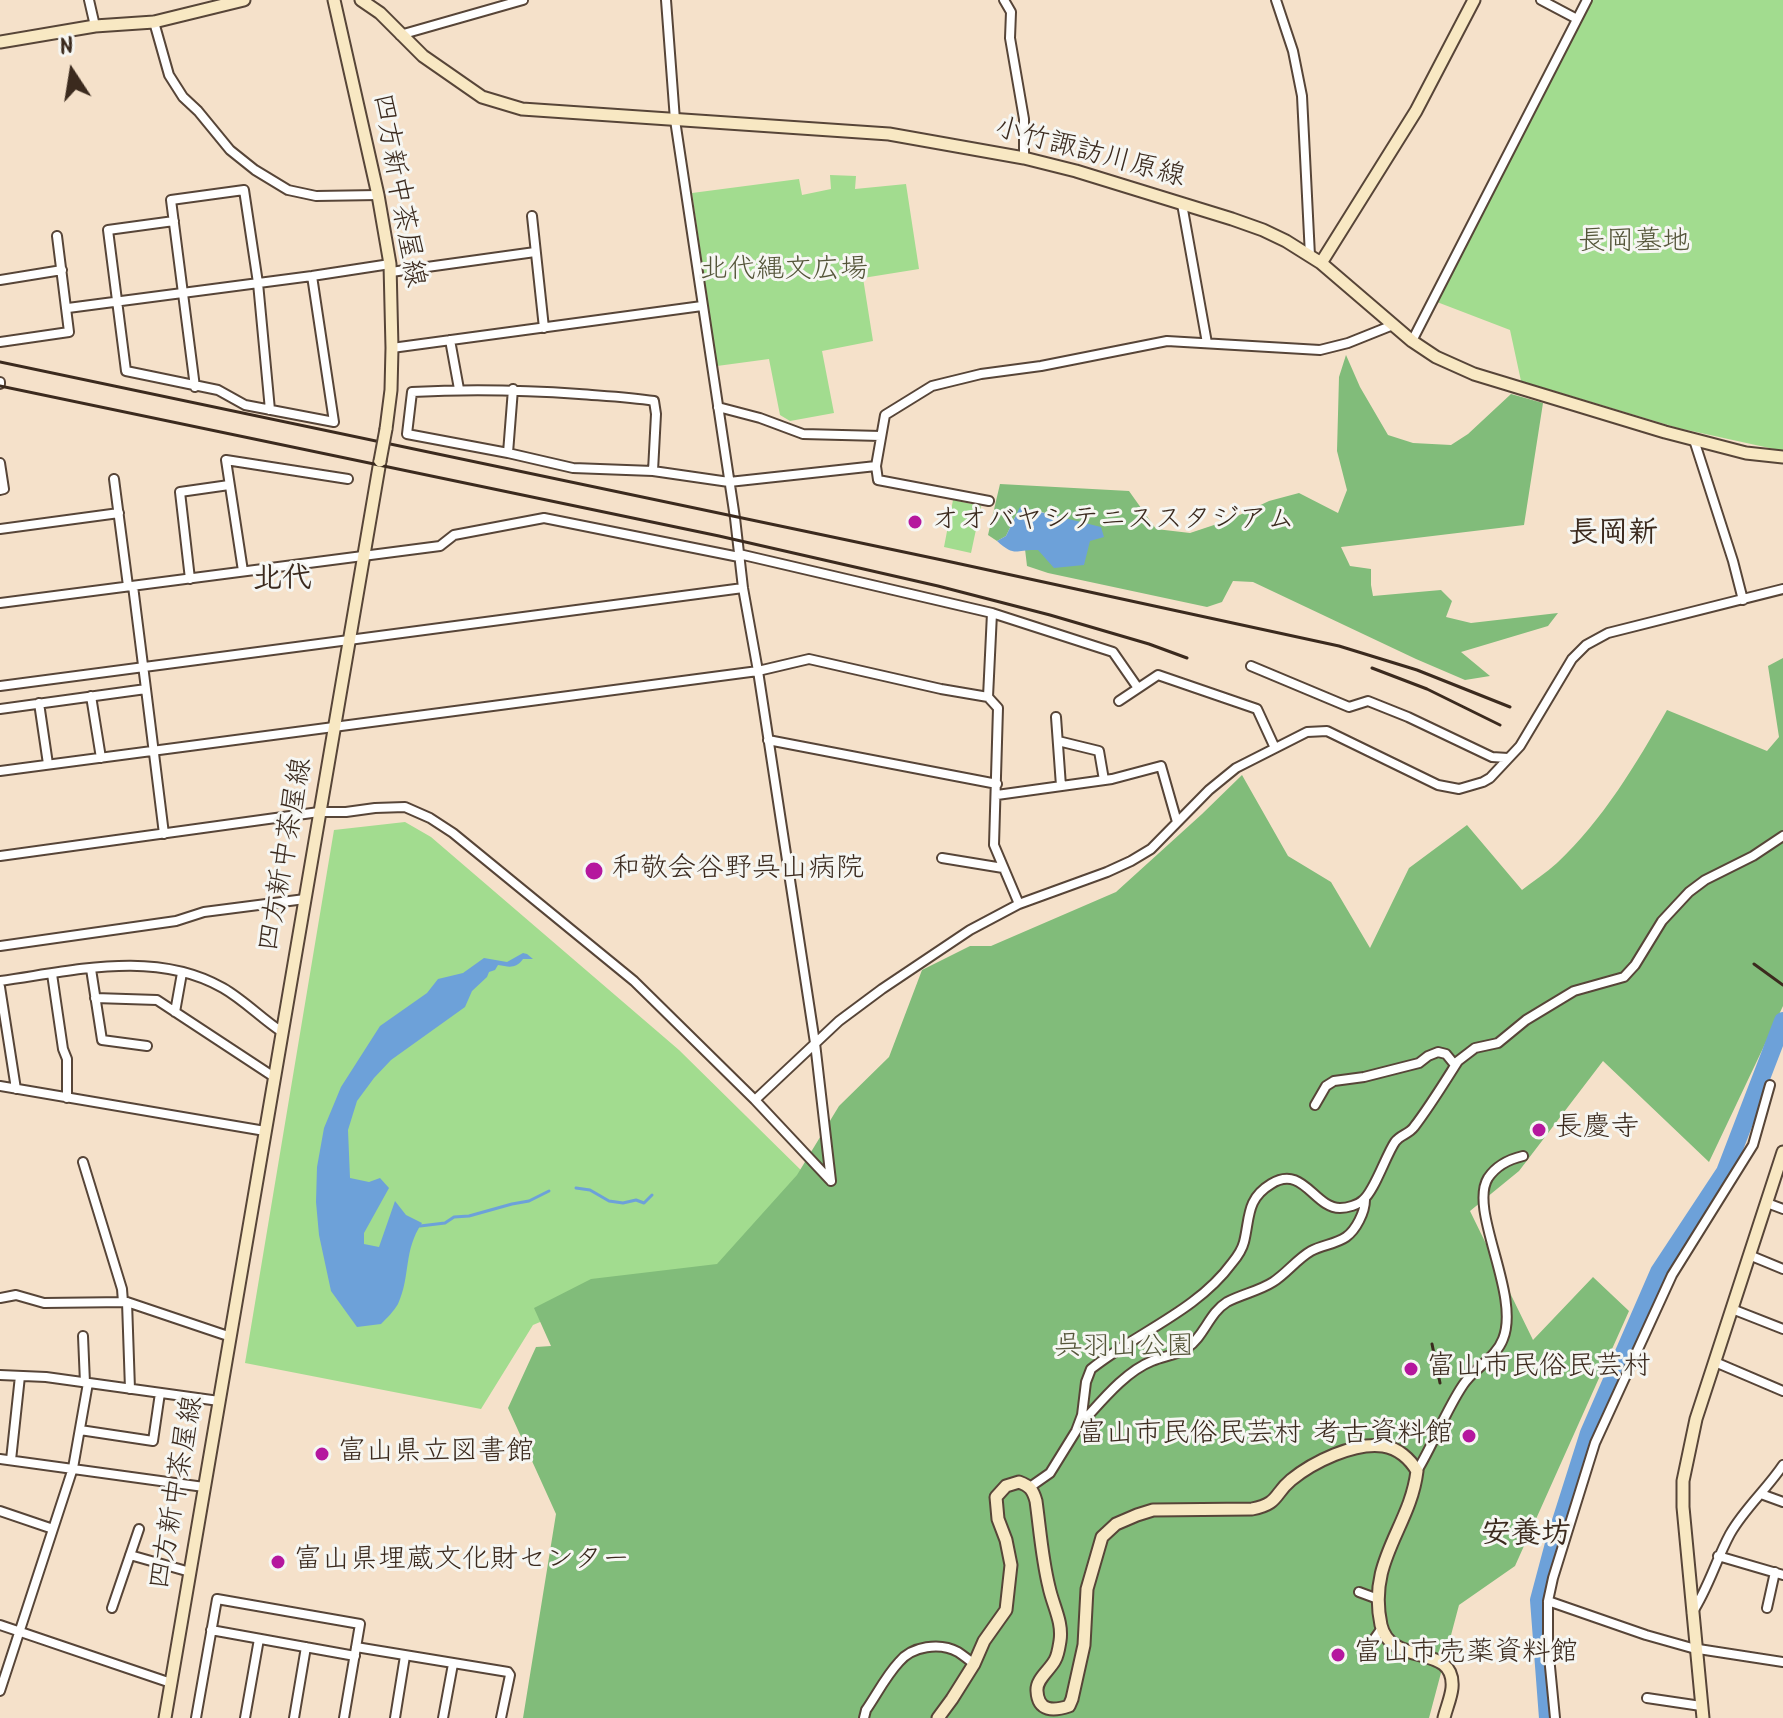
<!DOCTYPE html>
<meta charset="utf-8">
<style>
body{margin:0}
#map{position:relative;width:1783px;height:1718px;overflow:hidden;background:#f5e1ca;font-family:Kalam,sans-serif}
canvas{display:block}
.north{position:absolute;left:32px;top:32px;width:80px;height:80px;-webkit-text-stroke:6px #f6f6f2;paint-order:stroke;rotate:348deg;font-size:22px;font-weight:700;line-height:32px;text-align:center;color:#3b2a1e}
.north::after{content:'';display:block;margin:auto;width:28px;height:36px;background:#3b2a1e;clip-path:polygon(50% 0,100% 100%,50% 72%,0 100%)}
</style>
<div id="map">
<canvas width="1783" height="1718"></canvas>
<div class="north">N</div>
</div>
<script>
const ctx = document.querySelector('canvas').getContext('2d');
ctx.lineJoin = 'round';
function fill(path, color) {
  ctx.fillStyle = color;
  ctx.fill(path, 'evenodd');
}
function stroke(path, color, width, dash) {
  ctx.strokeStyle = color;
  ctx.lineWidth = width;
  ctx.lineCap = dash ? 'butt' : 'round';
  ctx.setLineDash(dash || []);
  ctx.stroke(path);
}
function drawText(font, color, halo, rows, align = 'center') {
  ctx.font = font + ' Kalam,"Klee One",sans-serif';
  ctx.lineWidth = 6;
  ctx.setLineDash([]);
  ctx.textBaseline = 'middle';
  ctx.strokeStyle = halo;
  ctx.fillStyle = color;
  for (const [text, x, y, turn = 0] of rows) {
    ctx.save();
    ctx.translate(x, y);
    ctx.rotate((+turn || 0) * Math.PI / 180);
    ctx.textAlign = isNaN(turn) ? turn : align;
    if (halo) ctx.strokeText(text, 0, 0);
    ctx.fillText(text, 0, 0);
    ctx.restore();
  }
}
const green = new Path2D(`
 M1590,0H1783V451L1678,428L1521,381L1510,330L1437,302Z
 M830,175L856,176L855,189L906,184L919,269L863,278L873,341L822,351L834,413L790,421L780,415L769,359L717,366L692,193L799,179L802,195L831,189Z
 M953,500L981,506L971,553L944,547Z
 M405,822L431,837L679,1050L812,1181L731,1271L618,1289L533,1325L481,1409L245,1363L334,830Z`);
const forest = new Path2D(`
 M1346,355L1360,387L1388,435L1413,443L1451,445L1468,434L1511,394L1543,403L1524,525L1341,547L1350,566L1371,569V585L1373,596L1441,590L1452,601L1446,617L1471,623L1558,613L1548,626L1461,652L1490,676L1465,680L1416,659L1253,582L1233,581L1222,602L1207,607L1048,573L1027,566L1025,549L1038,550L1062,518L1035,510L1016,515L1006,536L997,541L988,535L1000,484L1129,491L1156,529L1190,533L1229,520L1269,501L1299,493L1338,513L1347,490L1337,451L1339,377Z
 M1783,658V1006L1709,1162L1603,1061L1519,1171L1470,1211L1533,1340L1593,1277L1629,1311L1515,1566L1459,1605L1429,1718H523L556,1514L508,1408L536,1347L551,1346L534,1308L591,1279L717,1264L797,1175L839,1106L889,1057L922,970L970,946H991L1116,892L1202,814L1242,775L1288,856L1331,882L1370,948L1409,868L1467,825L1522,890C1533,881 1546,873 1557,863C1603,820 1636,764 1667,710L1767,751L1779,737L1768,666Z`);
const water = new Path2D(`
 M1020,507L1101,527L1104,537L1090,541L1084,565L1054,568L1038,550C1015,549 1016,558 997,541L1006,536Z
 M523,953L527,954L533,959H523C516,969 509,967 498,965L495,970L489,972L487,977L472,991L465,1007L391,1060L374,1078L357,1101L348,1130L350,1178L369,1182L380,1178L389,1188L364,1233V1244L379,1247L395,1201L406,1215L422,1223C403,1251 411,1275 398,1304C394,1311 387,1318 381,1324L357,1327L331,1291L319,1235L316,1202L317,1167L324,1128L341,1087L380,1026L427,993L438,979L463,973L484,958L507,962Z`);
const stream = new Path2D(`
 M576,1188L590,1190L609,1201L623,1203L636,1200L644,1203L652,1195
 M420,1226L445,1223L454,1217L469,1216L512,1204L529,1201L549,1191`);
const river = new Path2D(`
 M1548,1718L1539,1600L1555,1540L1589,1433L1659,1272L1725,1172L1783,1021`);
const street = new Path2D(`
 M89,0L95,26
 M666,0L675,120L735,518L743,588L758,671L815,1043L831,1181
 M1004,0L1011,12L1010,38L1024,119V158
 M1276,0L1293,51L1302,96L1310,256
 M1541,0L1577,19
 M154,22L169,75L183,97L198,111L230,150L255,170L288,190L316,196L378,195
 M400,35L523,0
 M1182,204L1207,343
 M532,216L544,328
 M174,221L108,230L126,371L218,390L245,405L334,422L312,276
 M391,272L535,252
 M0,280L62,270
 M68,308L312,276L390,264
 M450,340L459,389
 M1412,341L1587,0
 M0,342L69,332L57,236
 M392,348L702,306
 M0,382V384
 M195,387L171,200L244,190L258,283L270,410
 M718,407L760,418L803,434L881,436
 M1694,440L1733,561L1743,600
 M508,453L513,389
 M0,463L4,489L0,490
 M653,471L573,468L508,453L407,434L412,392C468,389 523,390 579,394C604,396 629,397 654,401L656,414L653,471L729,482L876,466
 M114,479L128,586
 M989,501L878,480L876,466L885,415L932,386L981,374L1041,366L1167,341L1320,350L1348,343L1393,325
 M0,529L119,513
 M739,554L992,613L988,697
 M243,571L226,460L348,479
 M190,579L180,492L229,485
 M0,603L440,546L454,535L544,518L739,557
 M992,613L1113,652L1138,688
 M1251,666L1349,707L1368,701L1408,717L1492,757L1508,758
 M0,686L743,588
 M146,689L164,834
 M91,696L101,758
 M1119,701L1158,675L1257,709L1275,748
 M39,703L48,764
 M0,709L146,689L133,586
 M1056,717L1061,786
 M768,740L997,784
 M1058,741L1099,751L1104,780
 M0,771L758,671L809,659L941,689L988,697L998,708L994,845L1019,904
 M997,795L1112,779L1161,766L1177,822
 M0,856L319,812H346L375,808L405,807L430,818L453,833L634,981L755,1100L830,1180
 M942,858L1003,868
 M0,946L176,921L204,912L305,899
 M91,969L102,1040L147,1046
 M52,974L63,1049L67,1059V1098
 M0,981C73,971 155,949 223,988C244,1000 262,1019 282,1032
 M0,987L16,1089
 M95,998L157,1000L274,1077
 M175,1012L182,973
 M0,1086L265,1131
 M755,1100L839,1021L882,989L970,930L1019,904L1107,872L1131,861L1151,849L1209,790L1236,768L1307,732L1327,731L1438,785L1459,789L1483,782L1490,778L1520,746L1572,659L1586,645L1608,633L1783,589
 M1315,1105L1326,1086L1334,1081L1364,1077L1419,1063L1428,1056L1438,1052L1446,1054L1455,1065
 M83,1162L122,1289L123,1302
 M1767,1203L1783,1209
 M1749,1255L1783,1269
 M0,1298L16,1295L44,1303L127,1302L231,1337
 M127,1302L130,1389
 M1732,1309L1783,1329
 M83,1336L85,1383
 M1715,1362L1783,1391
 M0,1375L46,1377L219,1401
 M1082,1415L1087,1417C1105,1397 1127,1371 1152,1361C1164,1356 1177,1355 1187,1348C1204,1337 1209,1313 1227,1302C1242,1294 1259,1291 1273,1282C1287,1273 1297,1259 1311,1251C1322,1245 1336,1244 1346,1237C1356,1230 1365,1212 1365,1200
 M80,1430L153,1441L160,1393
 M0,1459L204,1487
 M11,1460L20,1376
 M1417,1471C1434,1443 1445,1412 1463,1385C1474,1368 1496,1358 1503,1339C1521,1295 1468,1210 1488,1178C1496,1166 1510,1159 1523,1156
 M1030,1487L1050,1473L1076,1431L1082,1415L1086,1382L1091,1369C1136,1333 1197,1311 1232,1263C1237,1257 1242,1250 1244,1242C1250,1218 1246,1199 1271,1184C1303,1164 1314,1208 1340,1208C1347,1208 1358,1205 1363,1200C1374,1192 1386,1155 1395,1142C1400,1135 1409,1134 1414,1127C1430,1106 1444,1083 1458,1061L1475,1048L1498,1043L1526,1020L1574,991L1624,977L1635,965L1662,921L1689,892L1705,880L1753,856L1783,836
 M1761,1494L1783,1502
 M0,1511L53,1529
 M130,1555L190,1572
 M1718,1556L1783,1575
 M1359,1592L1378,1599
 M1548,1601L1646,1635L1692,1648L1783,1662
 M112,1608L139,1529
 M1767,1608L1775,1572
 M1692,1613C1708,1589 1716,1560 1730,1534C1744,1509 1767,1489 1783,1465
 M0,1625L171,1683
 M211,1630L355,1656
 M1372,1642L1382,1628
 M356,1647L508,1672L510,1675L501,1718
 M0,1691L73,1468L88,1383
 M1647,1698L1701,1706
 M196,1718L217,1599L360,1624L344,1718
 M245,1718L259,1639
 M294,1718L306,1647
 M395,1718L405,1656
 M443,1718L453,1664
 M864,1718L866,1710C877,1694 886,1676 899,1662C912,1646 940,1642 958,1652C964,1656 969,1660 974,1664
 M1555,1718L1548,1646V1601L1553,1578L1595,1443L1672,1275L1753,1145L1770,1085`);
const secondary = new Path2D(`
 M334,0L378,195L390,264L392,348L391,390L386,429
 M361,0L380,13L423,56L482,97L522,109L889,134L1024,158L1076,171L1232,219L1263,230L1286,241L1321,263L1412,341L1436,357L1474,374L1665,432L1746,453L1783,457
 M0,42L95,26L154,22L244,0
 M1321,263L1416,111L1474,0
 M165,1718L380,461
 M938,1718L952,1699L974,1664L984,1641L1006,1610L1011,1565L1006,1540L998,1519L996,1497L1006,1486L1019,1482C1030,1486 1033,1490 1036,1501C1040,1530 1042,1559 1049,1587C1053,1606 1063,1622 1060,1641C1059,1647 1058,1655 1055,1660C1050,1670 1036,1679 1037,1691C1038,1712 1054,1711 1069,1706L1072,1699L1084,1645L1087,1589L1102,1537L1116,1524L1137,1515L1153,1510L1252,1509C1279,1504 1274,1494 1291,1480C1313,1462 1354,1442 1383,1446C1398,1448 1410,1459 1417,1471C1410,1528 1367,1560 1381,1625C1391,1668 1456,1642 1452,1688C1451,1698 1446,1709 1444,1718
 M1703,1718L1683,1507V1481L1696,1419L1783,1152`);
const rail = new Path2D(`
 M0,362L942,560L1339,646L1417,670L1510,707
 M0,386L719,536L938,586L1050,615L1149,644L1187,658
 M1372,668L1427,689L1500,725
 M1754,964L1783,985
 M1432,1344L1440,1383`);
const secondaryBridge = new Path2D(`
 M380,461L386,429`);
const markers = [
 [915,522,8,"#b5179e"],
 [594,871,10,"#b5179e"],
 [1539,1130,8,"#b5179e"],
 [1411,1369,8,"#b5179e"],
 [1469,1436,8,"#b5179e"],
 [322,1454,8,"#b5179e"],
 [278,1562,8,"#b5179e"],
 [1338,1655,8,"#b5179e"]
];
const streetNames = [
 ["小竹諏訪川原線",1089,155,15],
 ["四方新中茶屋線",396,191,80],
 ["四方新中茶屋線",288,855,-80],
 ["四方新中茶屋線",179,1493,-80]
];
const parkNames = [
 ["長岡墓地",1634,244],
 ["北代縄文広場",784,272],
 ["呉羽山公園",1124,1349]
];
const poiNames = [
 ["オオバヤシテニススタジアム",931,522],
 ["和敬会谷野呉山病院",612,871],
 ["長慶寺",1555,1130],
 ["富山市民俗民芸村",1427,1369],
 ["富山市民俗民芸村 考古資料館",1453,1436,"right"],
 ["富山県立図書館",338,1454],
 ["富山県埋蔵文化財センター",294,1562],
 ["富山市売薬資料館",1354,1655]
];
const neighbourhoodNames = [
 ["長岡新",1613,536],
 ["北代",282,582],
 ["安養坊",1526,1537]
];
fill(green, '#a2dc8f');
fill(forest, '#81bc7a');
fill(water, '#6da1d9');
stroke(stream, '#6da1d9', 3);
stroke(river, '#6da1d9', 18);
stroke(street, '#574538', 12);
stroke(secondary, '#574538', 15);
stroke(street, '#fff', 8);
stroke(secondary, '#f8e8c3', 11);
stroke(rail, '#3b2a1e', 3);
stroke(secondaryBridge, '#574538', 15, []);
stroke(secondaryBridge, '#f8e8c3', 11);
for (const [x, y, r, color] of markers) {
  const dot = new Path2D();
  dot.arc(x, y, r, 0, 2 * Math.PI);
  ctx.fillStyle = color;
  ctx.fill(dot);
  stroke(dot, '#f6f6f2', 3);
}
drawText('28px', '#3b2a1e', '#f6f6f2', streetNames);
drawText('28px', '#55563a', '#f6f6f2', parkNames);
drawText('28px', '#3b2a1e', '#f6f6f2', poiNames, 'left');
drawText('bold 30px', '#3b2a1e', '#f6f6f2', neighbourhoodNames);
</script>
